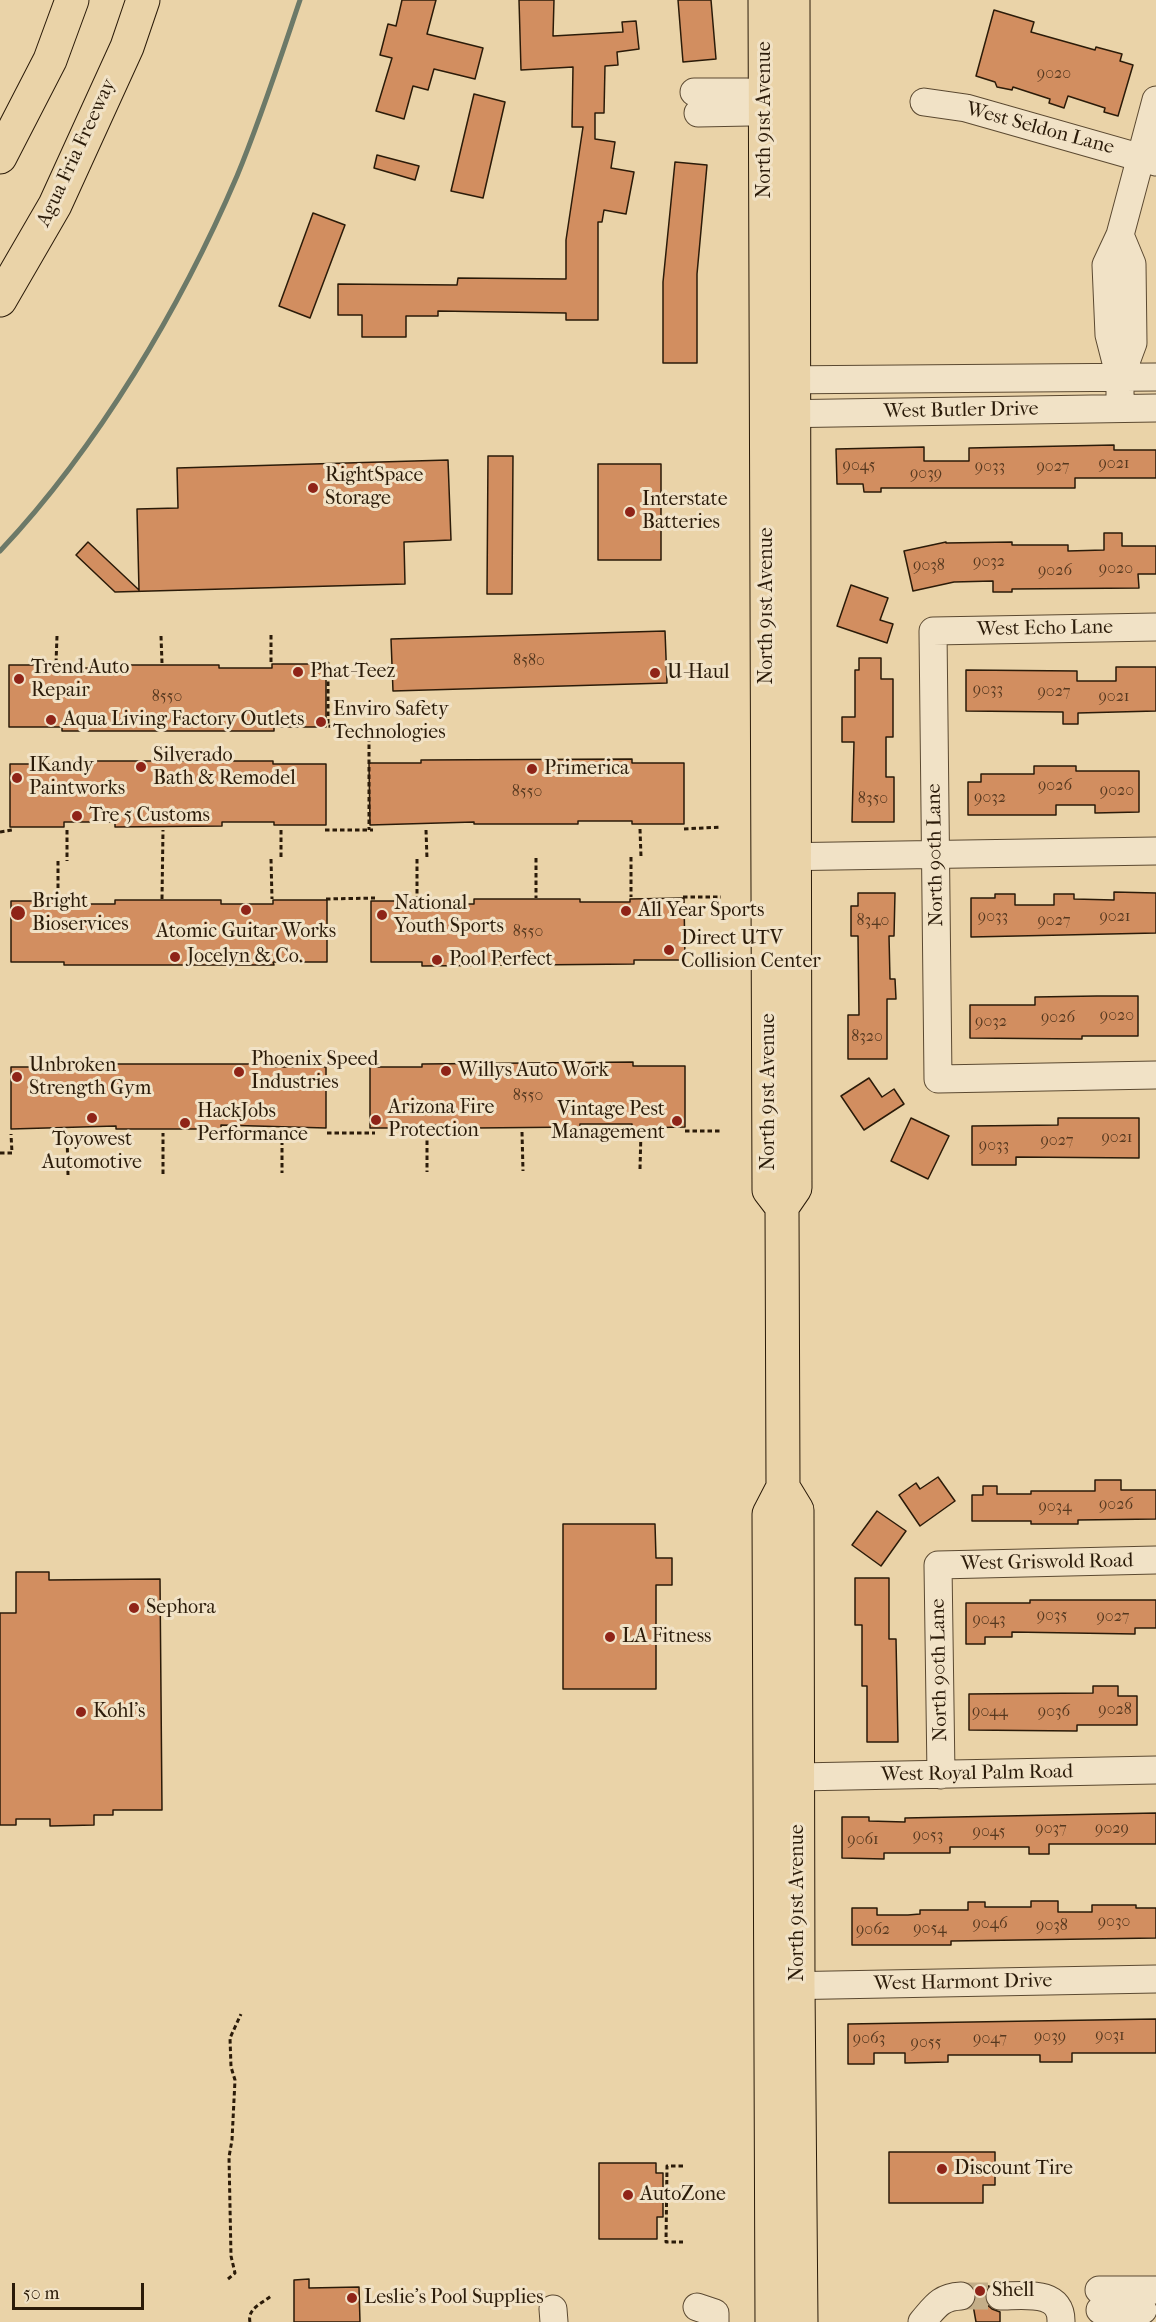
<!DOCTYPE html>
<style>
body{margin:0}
#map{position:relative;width:1156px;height:2322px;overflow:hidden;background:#ead3a8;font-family:"IM FELL French Canon",serif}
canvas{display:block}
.scale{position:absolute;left:12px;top:2283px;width:132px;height:27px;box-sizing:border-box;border:3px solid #2b1b09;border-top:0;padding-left:8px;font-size:18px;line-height:21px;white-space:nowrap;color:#2b1b09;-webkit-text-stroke:4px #f1e2c6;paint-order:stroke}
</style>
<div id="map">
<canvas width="1156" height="2322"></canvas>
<div class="scale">50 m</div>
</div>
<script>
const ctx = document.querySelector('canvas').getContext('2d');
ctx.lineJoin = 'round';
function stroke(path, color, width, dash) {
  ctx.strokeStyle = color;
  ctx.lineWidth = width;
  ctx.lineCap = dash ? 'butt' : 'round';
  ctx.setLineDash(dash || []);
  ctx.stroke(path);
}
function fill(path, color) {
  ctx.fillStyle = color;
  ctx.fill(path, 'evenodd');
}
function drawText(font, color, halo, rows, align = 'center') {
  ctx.font = font + ' "IM FELL French Canon",serif';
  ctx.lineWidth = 6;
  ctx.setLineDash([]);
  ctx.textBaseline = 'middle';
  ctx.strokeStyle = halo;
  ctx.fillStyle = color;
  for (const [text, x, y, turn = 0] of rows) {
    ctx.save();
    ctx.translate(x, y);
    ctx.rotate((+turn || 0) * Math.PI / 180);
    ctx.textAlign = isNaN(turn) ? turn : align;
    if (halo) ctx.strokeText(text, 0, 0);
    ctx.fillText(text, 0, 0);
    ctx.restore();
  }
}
const stream = new Path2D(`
 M0,551C98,447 181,307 237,176C261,118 280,59 300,0`);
const building = new Path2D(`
 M402,0H436L427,34L483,48L475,79L434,69L428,90L413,86L404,119L376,111L392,58L380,55L388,24L396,26Z
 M519,0H554L553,36L623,32L622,22L636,21L639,49L617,52L618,65L605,66L604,113H595V139L615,142L611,168L634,172L626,214L604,210L602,222H598V320H566V313L438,311V316H406V337H362V315H338V284L457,285L458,278L566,279V240L583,127H572L573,67L521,70Z
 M678,0H711L716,59L683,62Z
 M994,10L1034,22L1031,32L1095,50L1096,47L1122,54L1120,61L1133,65L1118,116L1104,112L1105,108L1068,96L1064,108L1049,103L1050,99L1013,87L1012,90L997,87L995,82L976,76Z
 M474,94L505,102L483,198L451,191Z
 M377,155L419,166L415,180L374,168Z
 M675,162L707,165L697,274V363H663V282Z
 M313,213L345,225L310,318L279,306Z
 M1114,445V450H1156V478H1075V488H881V492H864L863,484H837L836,449L924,447V461H969V448Z
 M488,456H513L512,594H487Z
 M448,460L451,540L404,542L405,584L115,592L76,555L88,542L139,590L137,509L178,508L177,468Z
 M598,464H661V560H598Z
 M1104,533H1122V546H1156V574H1138L1139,588L1012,589V592H993V581L954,582L913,591L904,551L946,542V543L1012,542V545H1068V551L1104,550Z
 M851,585L888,598L880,620L893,624L887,643L837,626Z
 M665,631L667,683L393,691L391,639Z
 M859,658H881V679H893V737H886V777H894V822H852L854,742H842V717H855V670H859Z
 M272,664H326V727H274V731H62V727H9V665H63V668H114V665H219V668H272Z
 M1116,667H1156V711L1078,713V724H1063V712L966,711V670L1077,671V681H1116Z
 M632,759V763H684V824H632V821H578V824H474V822L370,825L369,763H421V760Z
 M63,761H273V764H326V825H274V822H222V826L115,827V822H64V827H10V764H63Z
 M1034,766H1076V771H1139V812L1095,813V805H1056V815H968V782H981V774H1034Z
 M1114,892L1156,893V933L971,937V898H995V894H1015V905H1054V894H1074V899L1114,900Z
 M858,893H895L894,936H889L890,979H895L896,999H887V1059H848V1015H859L858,936H851V906H858Z
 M684,898L685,960H634V964L422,966V962H371V901H421V904H474V899H580V902H630V899Z
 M115,900H221V904H273V900H327V962H273L274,965H64V962H11V901H63V904H115Z
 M1097,996H1138V1036H1082V1039L970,1038V1005H1035V997Z
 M633,1062V1066H685V1127L632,1128V1124H580V1127L475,1128V1125H423V1128H370V1067H422V1064Z
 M62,1064H274V1067H326V1128L221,1125V1129H116V1126L11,1129V1067H62Z
 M869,1078L882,1097L894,1089L904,1104L864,1130L841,1096Z
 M911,1118L949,1136L928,1179L891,1161Z
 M1058,1118H1139V1158L1016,1157V1165H972V1126L1058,1125Z
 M938,1477L955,1501L920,1526L899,1495L916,1483L920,1489Z
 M1095,1480H1121V1490H1156V1519L1078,1520V1524H1031V1521H972V1495H983V1486H997V1494H1031V1491H1095Z
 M877,1511L906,1531L881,1566L852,1545Z
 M563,1524H655L656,1558H672V1585H656V1689H563Z
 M16,1572H49V1580L160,1579L162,1810H113V1815H94V1825L50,1826V1819H16V1825H0V1613H16Z
 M855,1578H889V1639H896L898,1742H867V1686H862V1625H855Z
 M1030,1600H1156V1628H1135V1634L1012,1632V1637H985V1644H966V1603H1030Z
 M1093,1686H1118V1696H1137V1725H1077V1731L969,1730V1694L1093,1693Z
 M1156,1813V1844H1049V1854H1029V1847H950V1853H884V1859L842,1858V1817H869V1821L905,1822V1818Z
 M1031,1901H1058V1912H1092V1905H1136V1908H1156V1938L951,1941V1945H852V1908H877V1915H908L920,1914V1910H968V1902H985V1907H1031Z
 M1156,2019V2053H1072V2062H1040V2055H948V2062L905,2063V2053H874V2064H848V2024Z
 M889,2152H995V2185H983V2203H889Z
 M599,2163H656V2173H663V2217H657V2239H599Z
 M309,2279V2288L359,2287L360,2322H294V2280Z
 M973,2286H989L984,2296L986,2304L992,2309L1000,2312V2322H976L973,2305L977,2295Z`);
const minorTunnel = new Path2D(`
 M961,2296H1000`);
const path = new Path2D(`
 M271,635V663
 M161,636L162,663
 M56,663L57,636
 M324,663H328V726L369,733V830
 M640,829L641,857
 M684,829L721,827
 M67,830V861
 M281,830V859
 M325,830H373
 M426,830L427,859
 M0,832L12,830
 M631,857V897
 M536,858V898
 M271,859L272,899
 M417,859V898
 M58,861V899
 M683,897H721
 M162,899L163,830
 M326,899L375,898
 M685,1131H722
 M522,1132L523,1171
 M67,1133L68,1175
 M282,1133V1173
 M327,1133H375
 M427,1133V1172
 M0,1153H12L11,1134
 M640,1169L641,1131
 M163,1174V1133
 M683,2166H667L666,2242H683
 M228,2279L235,2273L231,2256L229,2157L232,2140L235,2080L231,2067L230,2038L241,2014
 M250,2322C247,2309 262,2303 271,2296`);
const minor = new Path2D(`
 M694,92H747L765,102L750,112L698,113
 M924,102L966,108L1156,162
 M1120,378L1133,343L1132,264L1120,235
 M773,380L1156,377
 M1120,396V378L1109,335L1106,265L1120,235L1156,100
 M773,414L1156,408
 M1156,627L933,631L938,1079L1156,1075
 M773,857L1156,851
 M941,1775L938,1565L1156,1560
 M798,1777L1156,1770
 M778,1986L1156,1979
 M1099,2290H1156
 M1000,2296C1023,2296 1062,2289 1061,2322
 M697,2307L715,2313V2322
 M553,2309L554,2322
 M1100,2310H1143
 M922,2322C935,2307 940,2297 961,2296`);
const major = new Path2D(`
 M765,0L769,1190L782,1207
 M783,1487L797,1510L798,1986L801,2322
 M772,2322L769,1514L783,1487L782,1207L795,1188L793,0`);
const highway = new Path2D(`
 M0,157L50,60L72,0
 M0,300L55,205L127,47L143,0`);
const markers = [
 [313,488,6,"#8f2418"],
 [630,512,6,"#8f2418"],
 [298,672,6,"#8f2418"],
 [655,673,6,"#8f2418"],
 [19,679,6,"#8f2418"],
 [51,720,6,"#8f2418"],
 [321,722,6,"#8f2418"],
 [141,767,6,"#8f2418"],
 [532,769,6,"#8f2418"],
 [17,778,6,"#8f2418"],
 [77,816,6,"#8f2418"],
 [246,910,6,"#8f2418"],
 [626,911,6,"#8f2418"],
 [18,913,8,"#8f2418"],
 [382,915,6,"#8f2418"],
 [669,950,6,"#8f2418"],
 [175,957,6,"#8f2418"],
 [437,960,6,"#8f2418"],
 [446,1071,6,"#8f2418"],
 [239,1072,6,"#8f2418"],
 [17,1077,6,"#8f2418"],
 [92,1118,6,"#8f2418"],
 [376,1120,6,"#8f2418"],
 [677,1121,6,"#8f2418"],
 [185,1123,6,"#8f2418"],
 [134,1608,6,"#8f2418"],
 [610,1637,6,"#8f2418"],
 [81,1712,6,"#8f2418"],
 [942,2169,6,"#8f2418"],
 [628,2195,6,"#8f2418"],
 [980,2291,6,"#8f2418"],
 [352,2298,6,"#8f2418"]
];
const numberNames = [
 ["9020",1054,74],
 ["9021",1114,464],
 ["9045",859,466],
 ["9033",990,467],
 ["9027",1053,467],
 ["9039",926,474],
 ["9032",989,562],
 ["9038",929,566],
 ["9020",1116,569],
 ["9026",1055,571],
 ["8580",529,661],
 ["9033",988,690],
 ["9027",1054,692],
 ["8550",167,697],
 ["9021",1114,697],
 ["9026",1055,786],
 ["9020",1117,791],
 ["8550",527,792],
 ["9032",990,798],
 ["8350",873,799],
 ["9033",993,917],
 ["9021",1115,917],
 ["8340",873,921],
 ["9027",1054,921],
 ["8550",528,932],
 ["9020",1117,1016],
 ["9026",1058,1018],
 ["9032",991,1022],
 ["8320",867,1037],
 ["8550",528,1096],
 ["9021",1117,1138],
 ["9027",1057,1141],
 ["9033",994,1146],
 ["9026",1116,1505],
 ["9034",1055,1507],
 ["9035",1052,1616],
 ["9027",1113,1617],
 ["9043",989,1620],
 ["9028",1115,1710],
 ["9044",990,1712],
 ["9036",1054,1712],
 ["9037",1051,1829],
 ["9029",1112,1829],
 ["9045",989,1832],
 ["9053",928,1836],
 ["9061",863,1840],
 ["9030",1114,1922],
 ["9046",990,1924],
 ["9038",1052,1926],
 ["9054",930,1929],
 ["9062",873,1930],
 ["9031",1110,2036],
 ["9039",1050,2037],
 ["9063",869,2039],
 ["9047",990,2039],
 ["9055",926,2043]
];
const streetNames = [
 ["North 91st Avenue",765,120,-90],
 ["West Seldon Lane",1040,129,15],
 ["Agua Fria Freeway",77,153,-65],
 ["West Butler Drive",961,411,-1],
 ["North 91st Avenue",767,606,-90],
 ["West Echo Lane",1045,629,-1],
 ["North 90th Lane",936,855,-91],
 ["North 91st Avenue",769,1092,-90],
 ["West Griswold Road",1047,1563,-1],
 ["North 90th Lane",940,1670,-91],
 ["West Royal Palm Road",977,1774,-1],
 ["North 91st Avenue",798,1903,-90],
 ["West Harmont Drive",963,1983,-1]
];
const poiNames = [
 ["RightSpace",325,476],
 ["Storage",325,499],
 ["Interstate",642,500],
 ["Batteries",642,523],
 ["Trend Auto",31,668],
 ["Repair",31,691],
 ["Phat-Teez",310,672],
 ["U-Haul",667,673],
 ["Enviro Safety",333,710],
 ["Technologies",333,733],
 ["Aqua Living Factory Outlets",63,720],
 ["Silverado",153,756],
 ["Bath & Remodel",153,779],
 ["IKandy",29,766],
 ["Paintworks",29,789],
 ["Primerica",544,769],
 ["Tre 5 Customs",89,816],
 ["Bright",32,902],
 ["Bioservices",32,925],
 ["National",394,904],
 ["Youth Sports",394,927],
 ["All Year Sports",638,911],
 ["Atomic Guitar Works",246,932,"center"],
 ["Direct UTV",681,939],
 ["Collision Center",681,962],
 ["Jocelyn & Co.",187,957],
 ["Pool Perfect",449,960],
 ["Phoenix Speed",251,1060],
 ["Industries",251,1083],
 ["Unbroken",29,1066],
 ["Strength Gym",29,1089],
 ["Willys Auto Work",458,1071],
 ["Arizona Fire",388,1108],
 ["Protection",388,1131],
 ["Vintage Pest",665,1110,"right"],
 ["Management",665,1133,"right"],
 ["HackJobs",197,1112],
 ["Performance",197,1135],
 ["Toyowest",92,1140,"center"],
 ["Automotive",92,1163,"center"],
 ["Sephora",146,1608],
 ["LA Fitness",622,1637],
 ["Kohl's",93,1712],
 ["Discount Tire",954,2169],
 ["AutoZone",640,2195],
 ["Shell",992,2291],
 ["Leslie's Pool Supplies",364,2298]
];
stroke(stream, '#6c7968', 5);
fill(building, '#d28e60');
stroke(building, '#2b1b09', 1.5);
stroke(minorTunnel, '#c4ae88', 27, [27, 14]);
stroke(minor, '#5b4931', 29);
stroke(major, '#2b1b09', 35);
stroke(highway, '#2b1b09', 35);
stroke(path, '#2b1b09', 3, [4.5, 3]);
stroke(minor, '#f1e2c6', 27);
stroke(major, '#ead3a8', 33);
stroke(highway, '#ead3a8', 33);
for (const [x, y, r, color] of markers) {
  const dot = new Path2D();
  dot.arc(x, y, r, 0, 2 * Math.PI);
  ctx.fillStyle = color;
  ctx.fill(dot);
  stroke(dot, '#f1e2c6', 2);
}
drawText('16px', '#55381f', null, numberNames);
drawText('20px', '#2b1b09', '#f1e2c6', streetNames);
drawText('20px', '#2b1b09', '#f1e2c6', poiNames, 'left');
</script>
